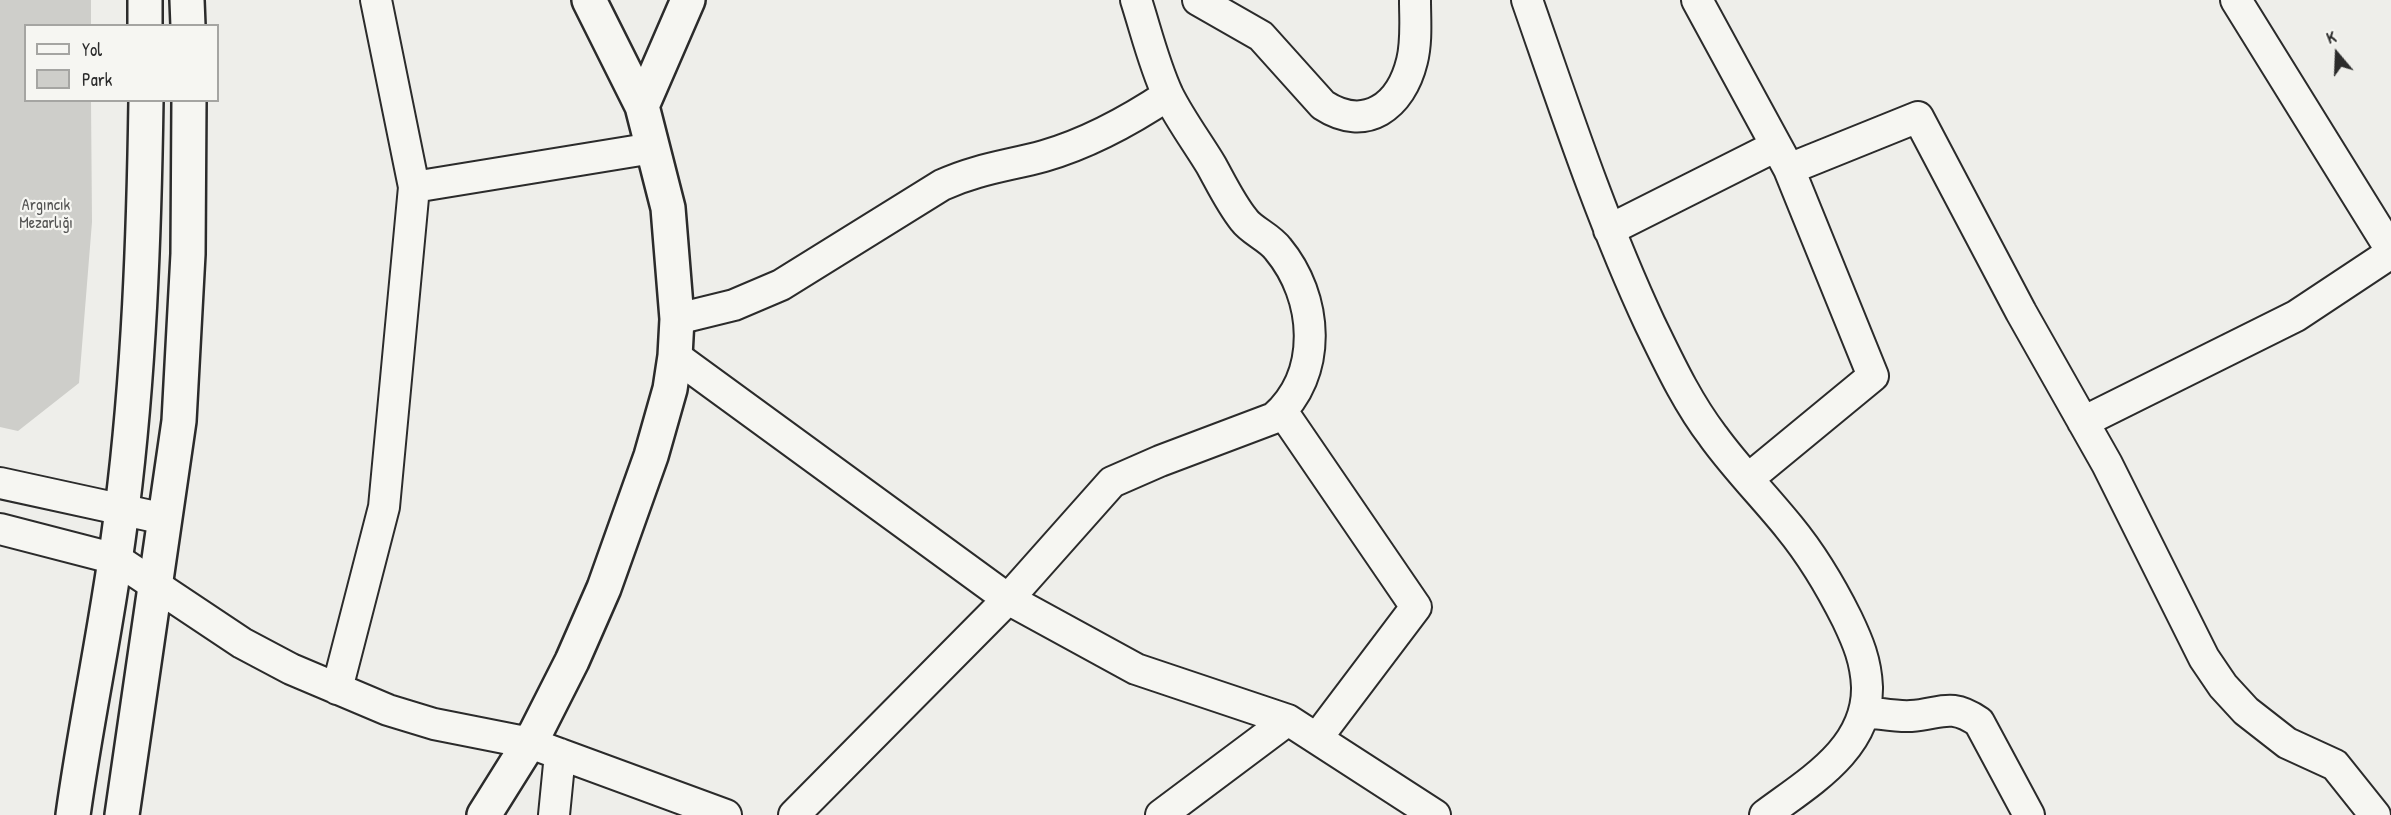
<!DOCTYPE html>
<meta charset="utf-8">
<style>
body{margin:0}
#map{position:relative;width:2391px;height:815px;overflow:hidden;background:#eeeeea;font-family:"Patrick Hand",sans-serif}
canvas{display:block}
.legend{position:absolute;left:24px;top:24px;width:195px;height:78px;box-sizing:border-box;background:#f6f6f2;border:2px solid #a5a5a2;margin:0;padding:8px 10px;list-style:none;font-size:18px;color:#2b2b2b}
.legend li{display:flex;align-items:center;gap:12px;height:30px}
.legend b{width:30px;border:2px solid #a5a5a2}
.north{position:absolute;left:2307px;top:24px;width:60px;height:60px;-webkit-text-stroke:4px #f6f6f2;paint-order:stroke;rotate:341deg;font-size:16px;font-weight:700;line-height:24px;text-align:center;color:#2b2b2b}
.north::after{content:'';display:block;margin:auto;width:21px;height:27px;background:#2b2b2b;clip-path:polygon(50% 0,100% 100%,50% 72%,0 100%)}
</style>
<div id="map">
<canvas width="2391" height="815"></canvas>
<ul class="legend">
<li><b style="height:8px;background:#f6f6f2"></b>Yol</li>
<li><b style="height:16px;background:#cececa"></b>Park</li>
</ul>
<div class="north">K</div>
</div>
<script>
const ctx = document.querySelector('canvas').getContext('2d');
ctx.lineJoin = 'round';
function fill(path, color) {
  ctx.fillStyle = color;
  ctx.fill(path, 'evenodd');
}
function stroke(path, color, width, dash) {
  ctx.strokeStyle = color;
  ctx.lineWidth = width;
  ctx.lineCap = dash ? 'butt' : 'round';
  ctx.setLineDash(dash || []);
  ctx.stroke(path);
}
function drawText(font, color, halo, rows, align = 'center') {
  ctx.font = font + ' "Patrick Hand",sans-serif';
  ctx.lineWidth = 4.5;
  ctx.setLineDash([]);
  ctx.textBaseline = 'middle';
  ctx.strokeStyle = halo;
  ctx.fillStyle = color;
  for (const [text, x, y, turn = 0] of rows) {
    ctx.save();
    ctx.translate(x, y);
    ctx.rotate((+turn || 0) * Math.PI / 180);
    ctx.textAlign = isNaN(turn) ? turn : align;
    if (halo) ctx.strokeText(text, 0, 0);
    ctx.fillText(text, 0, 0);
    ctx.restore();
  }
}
const green = new Path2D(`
 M0,0H91V25L26,26V100L91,101L92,222L79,383L18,431L0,427Z`);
const minor = new Path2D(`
 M1198,0L1261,36L1323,105C1366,133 1401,106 1412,61C1417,41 1415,20 1415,0
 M1527,0C1565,109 1601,219 1650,324C1669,363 1687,402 1713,436C1736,468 1764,496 1789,527C1812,555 1831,587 1847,619C1858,642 1866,661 1867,687C1868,749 1809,782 1765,815
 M1697,0L1789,169L1873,376L1748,479
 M2236,0L2391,250
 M1789,169L1918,117L2021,312L2107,464L2204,658L2223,686L2246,711L2287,743L2335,765L2375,815
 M414,187L653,148
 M1609,230L1776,146
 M677,319L734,305L781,285L942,185C977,169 1007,166 1044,156C1089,143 1129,121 1168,95
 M675,356L1008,599L1136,669L1288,720L1435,815
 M1282,411L1416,607L1317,738
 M2083,422L2296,316L2391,253
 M0,483L165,519
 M0,529L116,559L242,643L291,669L388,710L434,724L530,743L726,815
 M337,689L384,507L414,187L376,0
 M1864,712C1879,713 1896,717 1911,716C1941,714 1950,702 1979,722L2029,815
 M554,815L560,754
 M794,815L1008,599L1112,482L1160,461L1274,418C1324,374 1318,297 1278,249C1269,237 1252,231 1244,220C1231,204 1221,183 1211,165C1197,142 1180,119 1168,95C1154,65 1146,31 1136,0
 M1161,815L1288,720`);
const tertiary = new Path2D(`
 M145,0V26
 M187,0L188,26
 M642,106L688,0
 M73,815C87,713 110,612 122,509C139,374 144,237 146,100
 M122,815L179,421L188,254L189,100
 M484,815L536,732L572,661L604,588L651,456L670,389L675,356L677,319L668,208L642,106L589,0`);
const parkNames = [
 ["Argıncık",46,206],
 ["Mezarlığı",46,224]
];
fill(green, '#cececa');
stroke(minor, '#2b2b2b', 34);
stroke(tertiary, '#2b2b2b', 38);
stroke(minor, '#f6f6f2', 30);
stroke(tertiary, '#f6f6f2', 33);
drawText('16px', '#545453', '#f6f6f2', parkNames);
</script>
